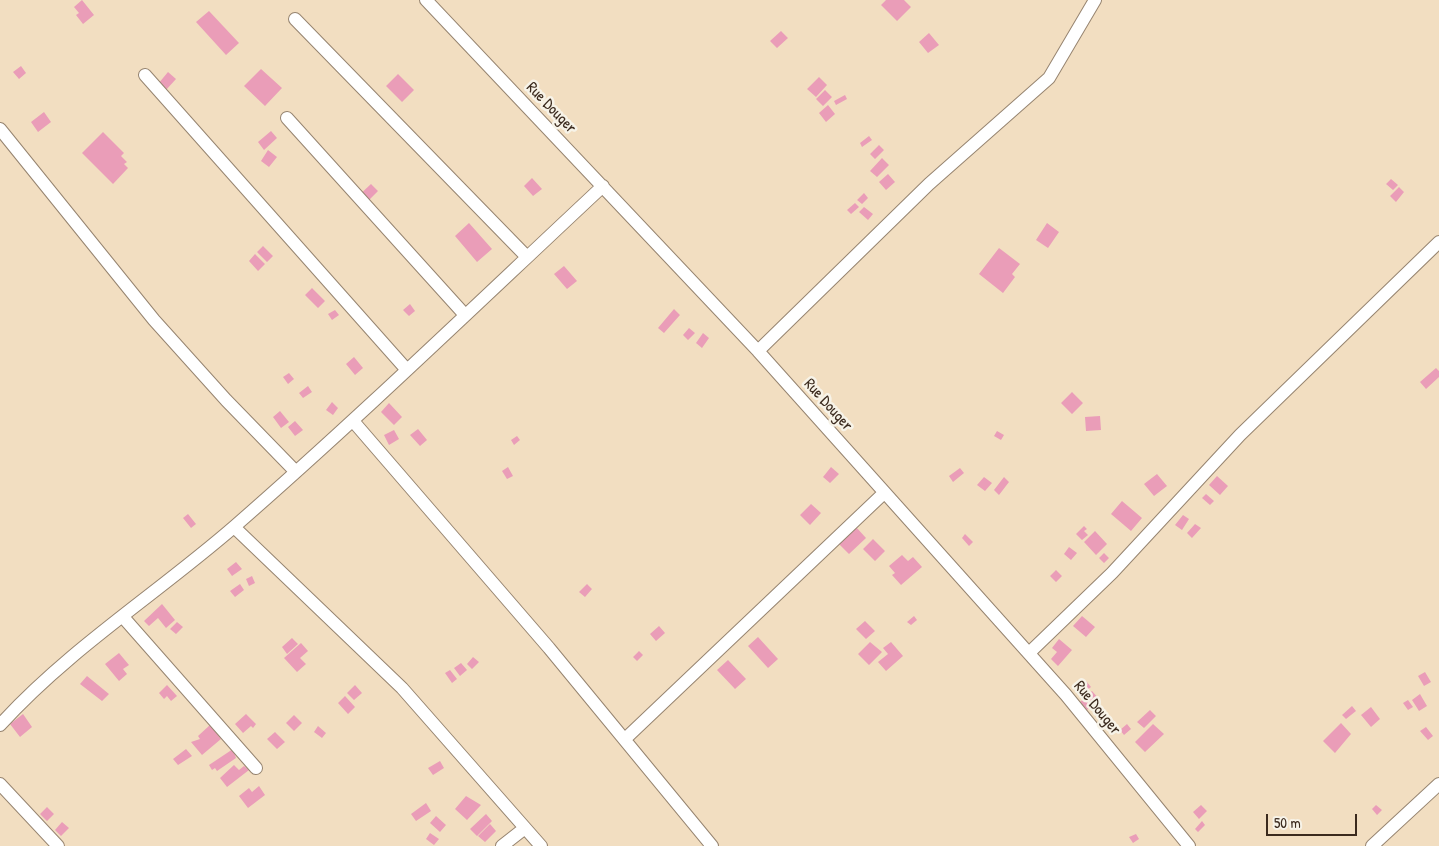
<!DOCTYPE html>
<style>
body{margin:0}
#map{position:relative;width:1439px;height:846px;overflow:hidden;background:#f2dec1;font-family:"Patrick Hand",sans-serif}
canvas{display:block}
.scale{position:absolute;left:1266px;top:814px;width:91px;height:22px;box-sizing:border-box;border:2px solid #3b2a1e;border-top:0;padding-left:6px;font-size:15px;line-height:18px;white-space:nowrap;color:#3b2a1e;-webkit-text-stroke:4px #f7f3e8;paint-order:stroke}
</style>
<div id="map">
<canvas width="1439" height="846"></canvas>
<div class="scale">50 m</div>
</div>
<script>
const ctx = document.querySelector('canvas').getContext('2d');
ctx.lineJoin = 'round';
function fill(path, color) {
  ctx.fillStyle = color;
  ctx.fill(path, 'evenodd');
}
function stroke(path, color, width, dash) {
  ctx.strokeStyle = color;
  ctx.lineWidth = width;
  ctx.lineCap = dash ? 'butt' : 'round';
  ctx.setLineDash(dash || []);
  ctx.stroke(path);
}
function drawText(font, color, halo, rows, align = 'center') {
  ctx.font = font + ' "Patrick Hand",sans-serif';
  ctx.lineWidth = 5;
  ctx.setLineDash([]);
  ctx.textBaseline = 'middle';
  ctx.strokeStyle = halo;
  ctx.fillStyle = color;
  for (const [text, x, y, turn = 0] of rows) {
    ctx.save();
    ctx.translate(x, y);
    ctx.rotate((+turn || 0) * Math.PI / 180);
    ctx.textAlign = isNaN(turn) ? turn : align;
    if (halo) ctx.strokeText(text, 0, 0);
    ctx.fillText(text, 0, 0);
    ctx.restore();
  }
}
const building = new Path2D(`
 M82,0L94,15L83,24L76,15L79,13L74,7Z
 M886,0H904L911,7L897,21L881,5Z
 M209,11L239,43L226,55L196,22Z
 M781,31L788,38L777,48L770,41Z
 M929,33L939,45L928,53L919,42Z
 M21,66L26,73L19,79L13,72Z
 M261,69L282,88L265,106L244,86Z
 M168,72L176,79L166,90L158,84Z
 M398,74L414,90L402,102L386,86Z
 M819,77L827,85L816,97L807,89Z
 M825,90L832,97L823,106L816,99Z
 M845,95L847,99L836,105L834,101Z
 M828,105L835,114L826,122L819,113Z
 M44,112L51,122L38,132L31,122Z
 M271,131L277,138L264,150L258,142Z
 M103,132L124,153L121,156L127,162L124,164L128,168L113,184L82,153Z
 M869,136L872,140L862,147L860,143Z
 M879,145L884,150L875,159L870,154Z
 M268,150L277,157L269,167L261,161Z
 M882,158L889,165L877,177L870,171Z
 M888,174L895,182L886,190L879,182Z
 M532,178L542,189L533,196L524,186Z
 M1391,179L1398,185L1393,190L1386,184Z
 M371,184L378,191L363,206L356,198Z
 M1399,187L1404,192L1396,202L1390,196Z
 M864,193L868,198L862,204L857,200Z
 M855,203L859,207L851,214L847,210Z
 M864,207L873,214L868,220L859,212Z
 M469,223L492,249L477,262L455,236Z
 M1047,223L1059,232L1048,248L1036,240Z
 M263,246L273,256L267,262L257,252Z
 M999,248L1020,264L1012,274L1015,277L1003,293L979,274Z
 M255,254L265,264L258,271L249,261Z
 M564,266L577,281L567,289L554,274Z
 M312,288L325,301L318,308L305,295Z
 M410,304L415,311L409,316L403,310Z
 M674,309L680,315L664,333L658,328Z
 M335,310L339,315L332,320L328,314Z
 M689,328L695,333L688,340L683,335Z
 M703,333L709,338L702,348L696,343Z
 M354,357L363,368L355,375L346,364Z
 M1436,368L1439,371V377L1426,389L1420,382Z
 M289,373L294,379L288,384L283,377Z
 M308,386L312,392L303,398L299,393Z
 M1072,392L1083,403L1072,414L1061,403Z
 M332,402L338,408L333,415L326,410Z
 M389,403L402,417L394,425L381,412Z
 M280,411L289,422L281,428L273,417Z
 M1100,416L1101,430L1086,431L1085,417Z
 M295,421L303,430L295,436L288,427Z
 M418,429L427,440L420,446L410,435Z
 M394,430L399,439L389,445L384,435Z
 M997,431L1004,435L1001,440L994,436Z
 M517,436L520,440L514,445L511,440Z
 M508,467L513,476L507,479L502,471Z
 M831,467L839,474L830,483L823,477Z
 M960,468L964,473L953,482L949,476Z
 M1157,474L1167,486L1154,496L1144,484Z
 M1217,476L1228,486L1220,495L1209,485Z
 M984,477L992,483L985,491L977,485Z
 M1004,477L1009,482L999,495L994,490Z
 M1206,494L1214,501L1210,505L1202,498Z
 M1122,501L1142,518L1131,531L1111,514Z
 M811,504L821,513L810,525L800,515Z
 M188,514L196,524L191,528L183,518Z
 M1183,515L1189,519L1182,530L1175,525Z
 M1195,524L1201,528L1192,538L1187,533Z
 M1084,526L1087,529L1084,531L1088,535L1082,540L1076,534Z
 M856,527L866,538L849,554L838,543Z
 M1095,531L1107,544L1096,555L1084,542Z
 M965,534L973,542L969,546L962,538Z
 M873,539L885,551L875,561L863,549Z
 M1069,547L1077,553L1071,560L1064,554Z
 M1104,553L1109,558L1104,563L1099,558Z
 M902,555L908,561L913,557L922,567L901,585L892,575L895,573L889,566Z
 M236,562L242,569L232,576L227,569Z
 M1056,570L1062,576L1056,582L1050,576Z
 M252,576L255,583L249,586L246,579Z
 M240,584L244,590L235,597L230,591Z
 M587,584L592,589L585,597L579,592Z
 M162,604L175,620L166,628L158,618L149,626L144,621Z
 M914,616L917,620L911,625L907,622Z
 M1082,616L1095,627L1086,637L1073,626Z
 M865,621L875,631L866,639L856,629Z
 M177,622L183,627L176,634L170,629Z
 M659,626L665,633L656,641L650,634Z
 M758,637L778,659L768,668L748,646Z
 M292,638L298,644L287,654L282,647Z
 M1059,639L1072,650L1058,666L1051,659L1057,652L1052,648Z
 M870,642L882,652L869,665L858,654Z
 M891,642L903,656L886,671L878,662L888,654L883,648Z
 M301,643L308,651L300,658L306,664L297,672L284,658Z
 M639,651L643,655L637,661L633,657Z
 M119,653L129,665L123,669L127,674L119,681L105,664Z
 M473,657L479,662L472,669L467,664Z
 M728,660L746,679L735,689L717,670Z
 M461,663L467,670L460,676L454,668Z
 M450,670L457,679L452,683L445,673Z
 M1425,672L1431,682L1424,686L1418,676Z
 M87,676L109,694L102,701L80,684Z
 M1086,681L1091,687L1082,694L1077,687Z
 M167,685L177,696L171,701L167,696L164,699L159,693Z
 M355,685L362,693L354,700L347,693Z
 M1092,691L1099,699L1087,710L1080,702Z
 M1420,694L1427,706L1419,711L1412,700Z
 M345,696L355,707L348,714L338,703Z
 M1408,700L1413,707L1408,710L1403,703Z
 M1352,706L1356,711L1346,719L1342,715Z
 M1371,707L1380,719L1371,727L1361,715Z
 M1150,710L1156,716L1144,728L1137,722Z
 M23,714L32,727L20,737L10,724Z
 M246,714L256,724L253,728L251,726L243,733L235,724Z
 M294,715L302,723L294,731L286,723Z
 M1341,723L1351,734L1335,753L1323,741Z
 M1127,724L1131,729L1124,735L1120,730Z
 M1153,724L1164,734L1145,752L1135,742Z
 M210,725L221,739L202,755L191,742L200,739L198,736Z
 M318,726L326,733L322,738L314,732Z
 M1426,727L1433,736L1428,740L1420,731Z
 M275,732L285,742L277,749L267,739Z
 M186,749L192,756L178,765L173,759Z
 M233,749L236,758L217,771L215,768L212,770L209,765Z
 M440,761L444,768L433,775L428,768Z
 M234,765L239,770L244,766L249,770L227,787L220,778Z
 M259,786L265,795L248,808L239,796L249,788L252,792Z
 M466,796L481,805L467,820L455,809Z
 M426,803L431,811L416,821L411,814Z
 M1201,805L1207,811L1199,819L1193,812Z
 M1376,805L1382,810L1377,815L1372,809Z
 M47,807L54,814L47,821L40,814Z
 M486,814L492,821L477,836L470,829Z
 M436,816L446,825L440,832L430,823Z
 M1202,821L1205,825L1198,832L1195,829Z
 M62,822L69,828L61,836L55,830Z
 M490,824L496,831L485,842L478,836Z
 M430,833L439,839L434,845L426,839Z
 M1136,834L1139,839L1133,843L1129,837Z`);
const minor = new Path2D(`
 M426,0L758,351L1066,695L1189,846
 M295,19L527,257
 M145,75L407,370
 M287,118L465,315
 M0,129L154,320L226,400L296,472
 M758,351L929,184L1049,78L1095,0
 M353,421L549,648L712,846
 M234,527L402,688L541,846
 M123,617L256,768
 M1029,653L1112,573L1240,435L1439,242
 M0,725C69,649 158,593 235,526C361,416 481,300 603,186
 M625,739L884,493
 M0,784L58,846
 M502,846L525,828
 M1372,846L1439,784`);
const streetNames = [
 ["Rue Douger",551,108,46],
 ["Rue Douger",828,405,48],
 ["Rue Douger",1097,708,51]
];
fill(building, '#ea9db8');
stroke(minor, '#968470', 14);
stroke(minor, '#fff', 12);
drawText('16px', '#3b2a1e', '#f7f3e8', streetNames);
</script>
